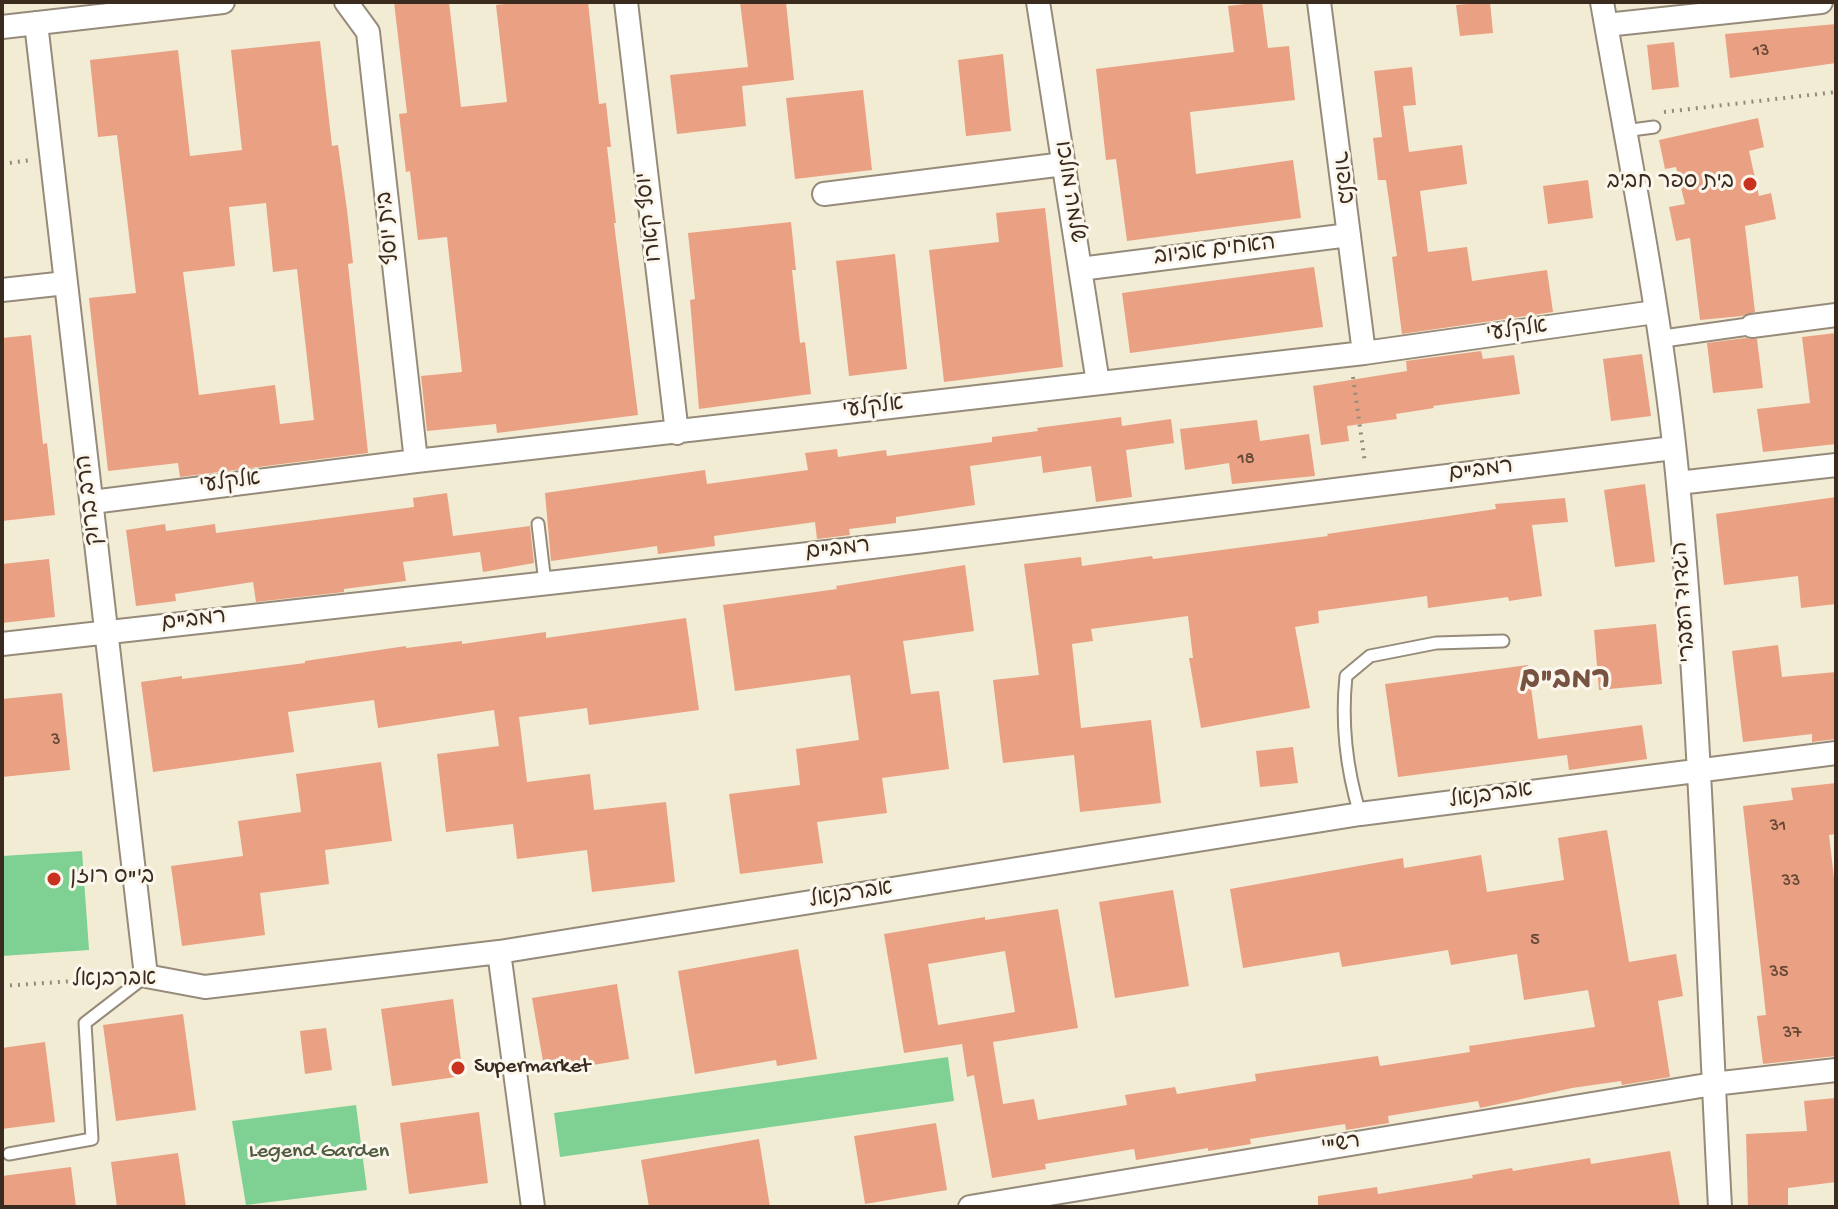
<!DOCTYPE html>
<meta charset="utf-8">
<style>
body{margin:0}
#map{position:relative;width:1838px;height:1209px;overflow:hidden;background:#f2ecd5;font-family:"Gochi Hand",sans-serif}
canvas{display:block}
.frame{position:absolute;inset:0;border:4px solid #3b2a1e;pointer-events:none}
</style>
<div id="map">
<canvas width="1838" height="1209"></canvas>
<div class="frame"></div>
</div>
<script>
const ctx = document.querySelector('canvas').getContext('2d');
ctx.lineJoin = 'round';
function fill(path, color) {
  ctx.fillStyle = color;
  ctx.fill(path, 'evenodd');
}
function stroke(path, color, width, dash) {
  ctx.strokeStyle = color;
  ctx.lineWidth = width;
  ctx.lineCap = dash ? 'butt' : 'round';
  ctx.setLineDash(dash || []);
  ctx.stroke(path);
}
function drawText(font, color, halo, rows, align = 'center') {
  ctx.font = font + ' "Gochi Hand","Playpen Sans Hebrew",sans-serif';
  ctx.lineWidth = 6;
  ctx.setLineDash([]);
  ctx.textBaseline = 'middle';
  ctx.strokeStyle = halo;
  ctx.fillStyle = color;
  for (const [text, x, y, turn = 0] of rows) {
    ctx.save();
    ctx.translate(x, y);
    ctx.rotate((+turn || 0) * Math.PI / 180);
    ctx.textAlign = isNaN(turn) ? turn : align;
    if (halo) ctx.strokeText(text, 0, 0);
    ctx.fillText(text, 0, 0);
    ctx.restore();
  }
}
const green = new Path2D(`
 M82,851L89,950L2,956V856Z
 M948,1057L954,1101L560,1157L554,1113Z
 M356,1105L367,1190L246,1205L232,1121Z`);
const building = new Path2D(`
 M394,2H449L461,107L507,102L496,5L521,2H588L599,104L606,103L611,147H607L616,223H614L638,415L497,433L496,424L427,431L421,376L462,372L447,237L418,240L410,171L406,172L399,114L407,113Z
 M740,2H786L794,80L742,86L746,126L677,134L670,75L748,67Z
 M1262,2L1268,48L1289,46L1295,100L1190,112L1196,174L1293,160L1301,218L1127,241L1116,159L1106,160L1096,69L1234,52L1228,6Z
 M1490,2L1493,33L1460,36L1456,5Z
 M1836,24V63L1730,78L1725,34Z
 M320,41L332,146L338,145L347,210L353,263L348,264L368,453L180,477L178,463L108,471L89,298L136,293L117,135L98,137L90,60L178,50L190,156L242,150L231,50ZM266,203L273,272L297,269L314,420L280,424L275,385L199,395L183,272L235,266L229,207Z
 M1674,42L1679,87L1652,90L1647,45Z
 M1003,54L1011,131L966,136L958,60Z
 M1412,67L1416,105L1403,106L1409,152L1462,145L1467,184L1420,191L1428,252L1467,247L1472,281L1547,270L1553,312L1402,334L1392,257L1397,256L1386,180H1378L1373,138L1382,137L1374,71Z
 M863,90L872,170L795,179L786,98Z
 M1758,118L1764,147L1749,151L1759,196L1771,193L1776,219L1745,226L1755,312L1742,316L1700,320L1690,238L1676,241L1669,207L1685,204L1676,167L1665,169L1659,140Z
 M1588,180L1593,218L1548,224L1543,186Z
 M1045,208L1063,367L944,382L929,250L999,242L996,213Z
 M791,222L796,270H792L800,343L805,342L811,394L699,409L690,300L695,299L688,233Z
 M895,254L907,369L849,376L836,261Z
 M1314,267L1323,327L1130,353L1122,293Z
 M1836,333V444L1763,452L1757,409L1810,403L1802,337Z
 M31,335L43,444L47,443L55,515L2,521V338Z
 M1745,338L1757,339L1763,388L1713,393L1707,343Z
 M1481,351L1483,359L1514,355L1520,394L1433,406L1434,408L1396,414L1397,419L1347,426L1349,441L1321,445L1313,386L1407,371L1406,361Z
 M1642,354L1651,416L1611,421L1603,359Z
 M1121,417L1122,426L1171,419L1174,443L1126,450L1132,497L1096,502L1091,466L1043,473L1041,456L970,466L975,505L896,517V523L849,529L850,535L817,539L815,522L714,536L715,546L658,554L657,546L551,561L545,493L705,470L707,484L808,470L805,453L837,449L838,457L886,450L887,456L992,442V437L1038,431L1037,428Z
 M1257,420L1260,441L1309,434L1315,476L1232,484L1229,463L1185,470L1180,429Z
 M1645,484L1655,562L1615,567L1604,490Z
 M447,493L453,536L530,526L534,563L483,572L480,552L403,562L406,581L344,589V592L256,602L253,582L175,594L176,601L136,606L126,530L165,524L166,531L215,524L216,533L414,507L413,498Z
 M1836,497V604L1801,608L1798,576L1724,585L1716,514Z
 M1565,498L1568,522L1532,525L1542,596L1509,601L1508,597L1428,608L1427,596L1318,611L1319,623L1295,627L1310,708L1201,728L1189,658H1193L1188,616L1091,629L1093,641L1072,644L1081,728L1151,720L1161,803L1080,812L1074,755L1003,763L993,680L1039,675L1024,564L1081,557L1082,566L1152,556L1153,559L1328,536L1327,534L1496,509L1495,504Z
 M49,559L55,617L2,623V564Z
 M965,565L974,631L903,641L911,694L939,691L949,769L882,778L887,813L817,822L823,863L740,874L729,794L800,785L796,749L859,740L850,675L735,691L723,605L837,589L836,586Z
 M686,618L699,710L589,725L587,708L519,717L527,782L590,774L594,810L666,802L675,882L592,892L587,850L517,859L513,824L446,832L437,754L499,746L494,710L378,728L374,700L288,712L294,752L153,772L141,682L182,676V679L305,663V661L406,646V648L462,641V644L546,632V638Z
 M1656,624L1662,684L1599,690L1594,630Z
 M1778,645L1782,677L1836,672V739L1812,742V734L1743,742L1732,651Z
 M1528,665L1538,739L1642,725L1647,759L1569,770L1567,755L1398,777L1385,684Z
 M62,693L70,770L2,777V699Z
 M1293,747L1298,783L1260,787L1256,751Z
 M381,762L392,841L325,850L329,884L260,893L265,935L182,946L171,866L243,856L238,821L301,812L296,774Z
 M1836,783V834L1829,835L1836,895V1056L1763,1064L1757,1016L1766,1015L1743,806L1793,800L1791,788Z
 M1607,830L1629,962L1676,954L1683,996L1658,1001L1670,1077L1622,1085L1621,1081L1572,1088L1480,1108L1478,1101L1388,1116L1389,1123L1346,1130L1345,1124L1250,1139L1251,1144L1208,1151V1148L1136,1160L1134,1149L1045,1164L1046,1169L992,1178L974,1075L967,1077L962,1044L904,1053L884,934L985,917V920L1058,909L1078,1028L993,1042L1003,1104L1034,1099L1038,1120L1127,1105L1125,1095L1175,1087L1177,1094L1256,1081L1255,1074L1378,1056L1380,1066L1470,1052L1469,1046L1595,1027L1588,990L1524,1000L1517,954L1451,965L1448,950L1342,967L1339,952L1243,968L1230,889L1403,858L1404,868L1481,855L1487,892L1564,880L1558,838ZM1005,951L1015,1012L938,1025L928,964Z
 M1173,890L1189,986L1115,998L1099,902Z
 M798,949L817,1059L777,1066L776,1060L695,1074L678,971Z
 M617,984L629,1059L545,1073L532,998Z
 M453,999L463,1076L392,1086L381,1009Z
 M183,1014L196,1110L116,1121L103,1025Z
 M326,1028L332,1070L305,1074L300,1031Z
 M45,1042L55,1122L2,1129V1048Z
 M1836,1098V1182L1788,1188V1207H1748L1746,1134L1807,1131L1804,1101Z
 M479,1112L488,1183L409,1194L400,1123Z
 M936,1123L947,1190L865,1204L854,1136Z
 M759,1139L770,1207H649L641,1160Z
 M1670,1151L1680,1207H1318V1196L1377,1187L1378,1194L1473,1178L1472,1175L1512,1168L1513,1171L1590,1158L1591,1164Z
 M178,1153L186,1207H117L111,1162Z
 M71,1167L76,1207H2V1176Z`);
const path = new Path2D(`
 M1664,112L1836,92
 M2,164L31,160
 M1353,377L1365,463
 M2,986L116,978`);
const service = new Path2D(`
 M1624,131L1654,127
 M538,524L545,583
 M1360,814C1346,768 1341,724 1346,676L1370,656L1436,643L1503,641
 M9,1154L92,1139L85,1023L146,976`);
const pedestrian = new Path2D(`
 M1660,339L1752,326`);
const minor = new Path2D(`
 M346,2L368,32L416,461
 M626,2L677,433
 M1038,2L1098,383
 M1319,2L1364,353
 M1602,2C1630,162 1663,322 1678,483C1701,724 1707,966 1720,1207
 M36,23L146,976L205,987L499,952L1360,814L1836,753
 M1606,25L1821,2
 M2,27L223,2
 M824,194L1064,164
 M1080,269L1349,235
 M2,290L66,283
 M1752,326L1836,315
 M1678,483L1836,465
 M92,502L416,461L1364,353L1655,312
 M2,644L916,542L1673,448
 M499,952L533,1207
 M970,1207L1713,1084L1836,1070`);
const markers = [
 [1750,184,8,"#c8321e"],
 [54,879,8,"#c8321e"],
 [458,1068,8,"#c8321e"]
];
const numberNames = [
 ["13",1761,52],
 ["18",1246,460],
 ["3",56,741],
 ["31",1778,827],
 ["33",1791,882],
 ["5",1535,941],
 ["35",1779,973],
 ["37",1792,1034]
];
const streetNames = [
 ["בלפור",1341,178,83],
 ["שלמה מולכו",1068,192,81],
 ["יוסף קארו",651,217,-97],
 ["בית יוסף",390,228,-96],
 ["האחים אביוב",1215,252,-7],
 ["אלקלעי",1517,332,-8],
 ["אלקלעי",873,409,-7],
 ["רמב\"ם",1481,472,-7],
 ["אלקלעי",230,484,-7],
 ["הרב ברוק",91,500,-97],
 ["רמב\"ם",838,551,-6],
 ["הגדוד העברי",1686,602,-94],
 ["רמב\"ם",194,622,-6],
 ["אברבנאל",1491,797,-8],
 ["אברבנאל",851,896,-9],
 ["אברבנאל",114,981,-1],
 ["רש\"י",1341,1146,-9]
];
const poiNames = [
 ["בית ספר חביב",1734,184,"right"],
 ["בי\"ס רוזן",70,879],
 ["Supermarket",474,1068]
];
const parkNames = [
 ["Legend Garden",319,1153]
];
const districtNames = [
 ["רמב\"ם",1565,682]
];
fill(green, '#7ed193');
fill(building, '#e9a083');
stroke(service, '#968b7a', 15);
stroke(pedestrian, '#968b7a', 20);
stroke(minor, '#968b7a', 26);
stroke(path, '#968b7a', 4, [2, 6]);
stroke(service, '#fff', 11);
stroke(pedestrian, '#fff', 16);
stroke(minor, '#fff', 22);
for (const [x, y, r, color] of markers) {
  const dot = new Path2D();
  dot.arc(x, y, r, 0, 2 * Math.PI);
  ctx.fillStyle = color;
  ctx.fill(dot);
  stroke(dot, '#fbf7ec', 3);
}
drawText('18px', '#664837', null, numberNames);
drawText('22px', '#3b2a1e', '#fbf7ec', streetNames);
drawText('22px', '#3b2a1e', '#fbf7ec', poiNames, 'left');
drawText('22px', '#4f5c41', '#fbf7ec', parkNames);
drawText('bold 30px', '#785341', '#fbf7ec', districtNames);
</script>
